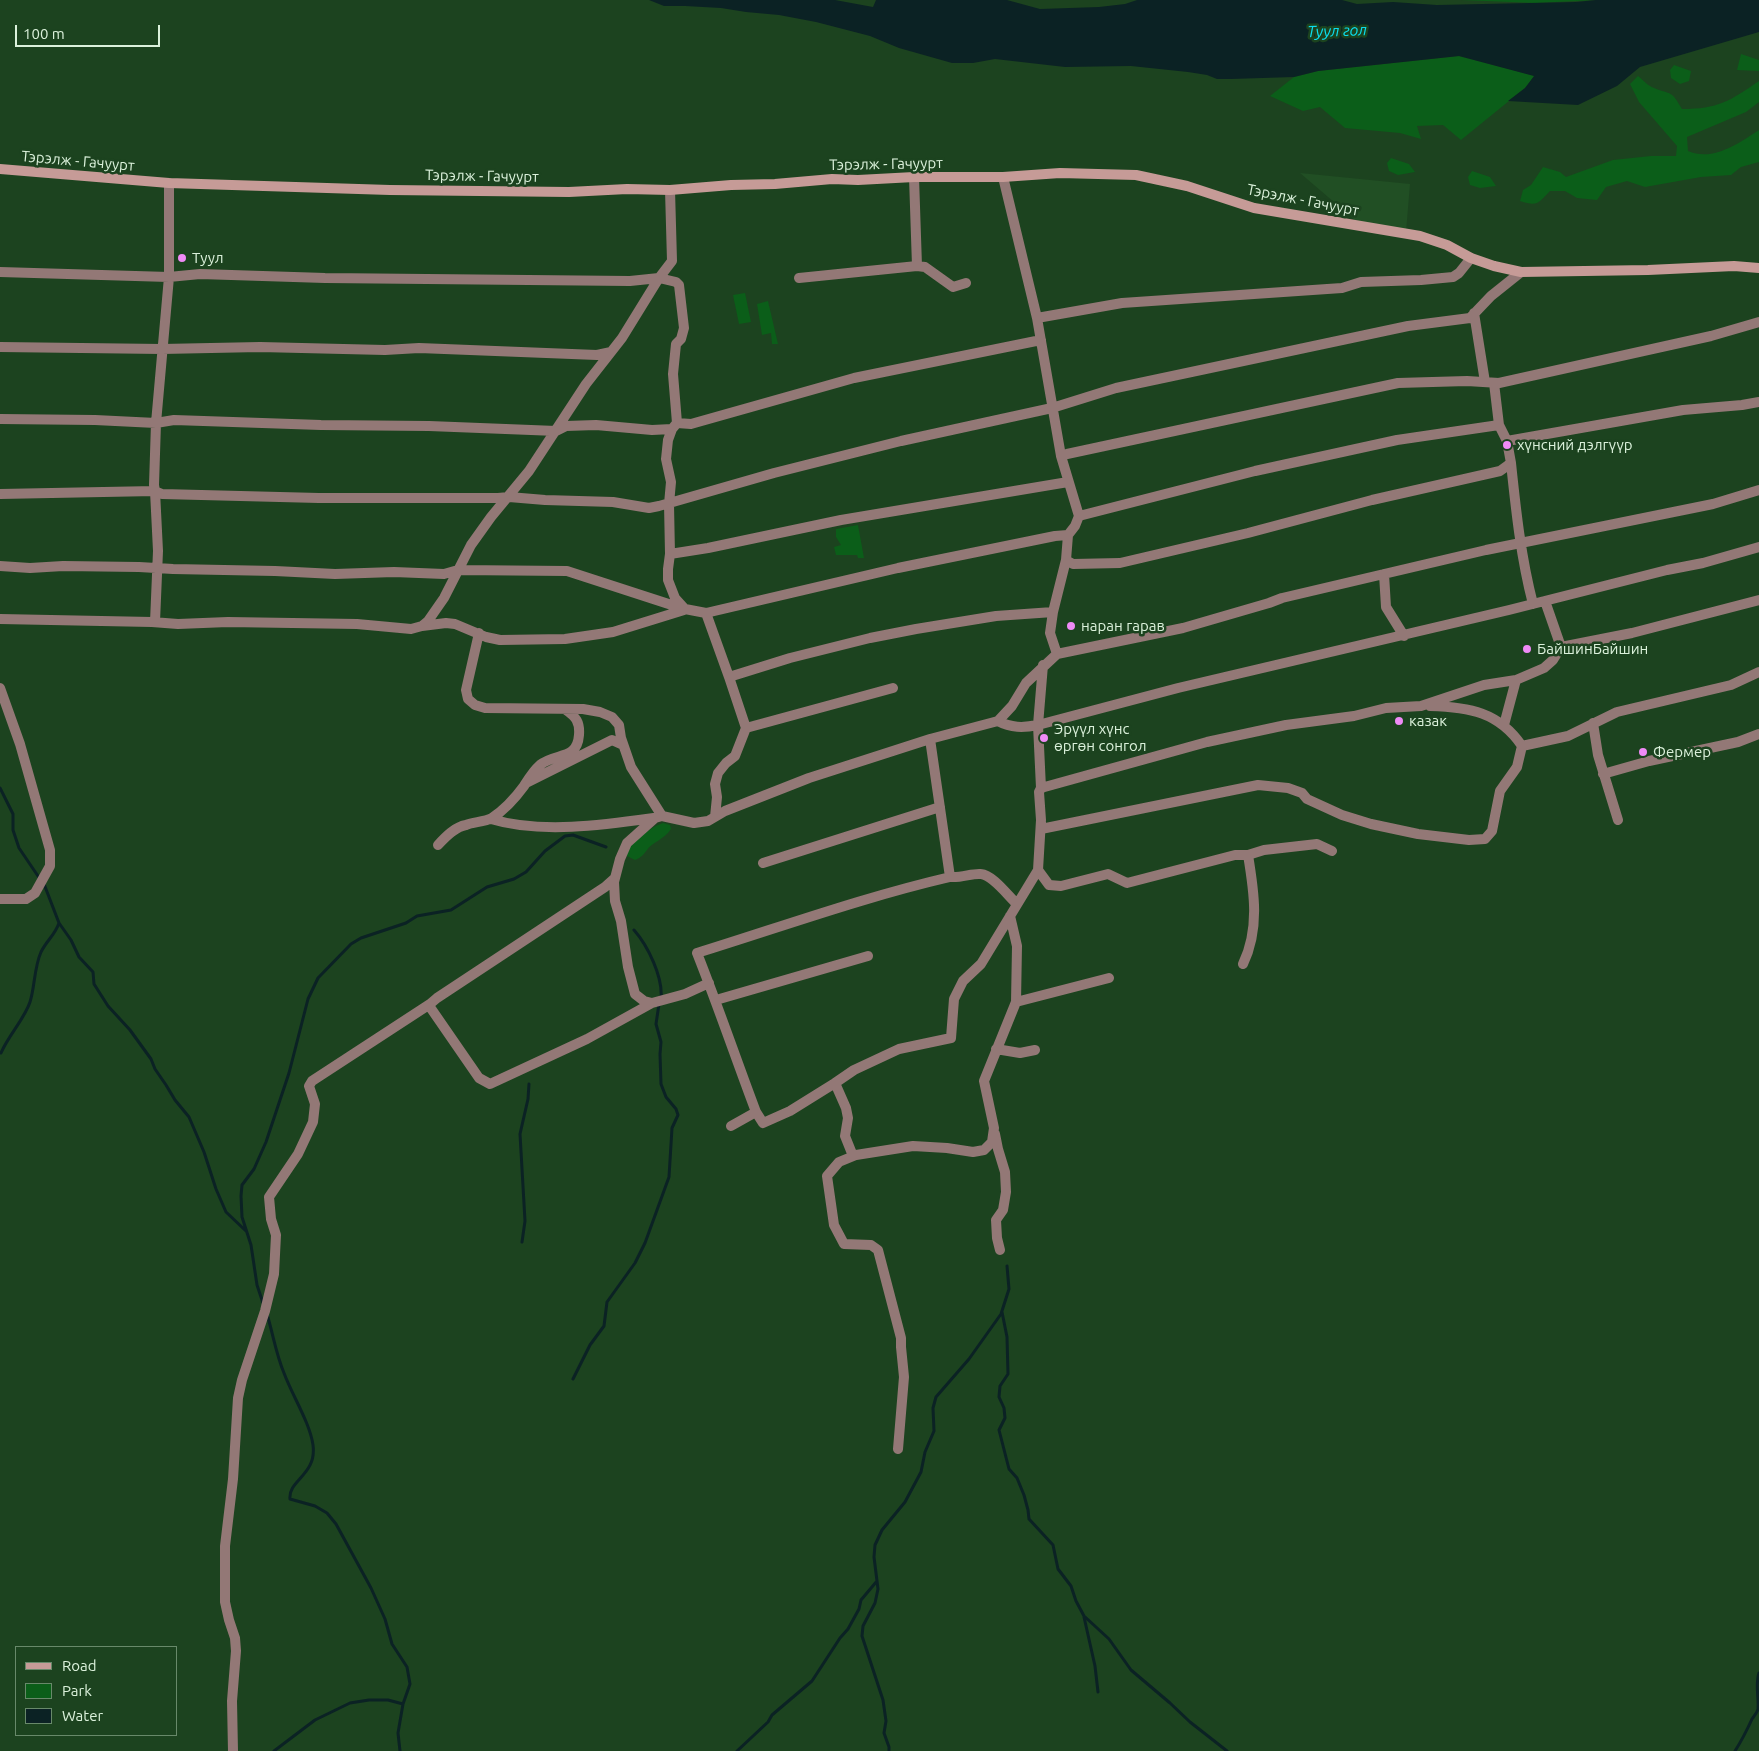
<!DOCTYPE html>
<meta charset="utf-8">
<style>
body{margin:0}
#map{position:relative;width:1759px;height:1751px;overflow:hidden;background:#1c431f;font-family:Ubuntu,sans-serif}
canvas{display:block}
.legend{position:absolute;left:15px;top:1646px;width:162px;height:90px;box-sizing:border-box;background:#1c431f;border:1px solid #68896a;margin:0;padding:6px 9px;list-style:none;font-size:15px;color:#dbf1db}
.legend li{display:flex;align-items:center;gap:10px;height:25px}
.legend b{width:25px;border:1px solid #68896a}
.scale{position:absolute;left:15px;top:25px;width:145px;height:22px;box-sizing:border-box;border:2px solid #dbf1db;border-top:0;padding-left:6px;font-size:15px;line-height:18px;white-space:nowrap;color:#dbf1db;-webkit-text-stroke:4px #1c431f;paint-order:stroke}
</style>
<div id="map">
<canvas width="1759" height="1751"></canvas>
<ul class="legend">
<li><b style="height:6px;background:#c69b97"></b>Road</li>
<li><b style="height:14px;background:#0b5e19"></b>Park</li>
<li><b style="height:14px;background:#0b2224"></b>Water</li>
</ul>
<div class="scale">100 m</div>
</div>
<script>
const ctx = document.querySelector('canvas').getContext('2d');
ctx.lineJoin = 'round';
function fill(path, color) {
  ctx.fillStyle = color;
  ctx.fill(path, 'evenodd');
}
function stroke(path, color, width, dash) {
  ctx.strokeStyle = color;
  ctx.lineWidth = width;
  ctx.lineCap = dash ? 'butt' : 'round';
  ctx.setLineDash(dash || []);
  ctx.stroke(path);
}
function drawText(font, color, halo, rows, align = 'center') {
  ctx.font = font + ' Ubuntu,sans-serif';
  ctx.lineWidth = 5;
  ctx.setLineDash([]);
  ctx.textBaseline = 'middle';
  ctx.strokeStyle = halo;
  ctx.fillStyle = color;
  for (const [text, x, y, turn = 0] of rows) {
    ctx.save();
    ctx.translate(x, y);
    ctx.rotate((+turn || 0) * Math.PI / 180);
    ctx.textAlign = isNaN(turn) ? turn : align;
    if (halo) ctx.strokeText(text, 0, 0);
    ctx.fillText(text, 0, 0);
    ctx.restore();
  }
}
const built = new Path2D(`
 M1300,173L1410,184L1406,232L1362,226Z`);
const green = new Path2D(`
 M1461,0H1596L1536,3Z
 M1741,54L1759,60V71L1737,70Z
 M1459,56L1535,76L1525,88L1461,140L1443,125L1417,126L1421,139L1400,133L1345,128L1320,107L1303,111L1270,96L1294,77L1318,71Z
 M1674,65L1691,71L1689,81L1680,84L1671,78L1670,70Z
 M1638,76C1643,80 1648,86 1654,88C1672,95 1671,90 1682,109C1718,109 1730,101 1759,81V102L1746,112L1687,137L1688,151C1713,162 1739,143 1759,130V162L1741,167L1731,175L1701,177L1645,187L1627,181L1606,187L1597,200L1577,198L1565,191H1550C1538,203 1538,207 1520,201L1523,190L1531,185L1543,167L1560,172L1566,177L1613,160L1651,156H1676L1677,146L1639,102L1630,84Z
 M1391,158L1409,164L1415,172L1398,175L1389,171L1387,163Z
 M1472,171L1490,177L1496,186L1480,188L1470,185L1468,177Z
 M745,293L751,322L739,324L733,295Z
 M768,301L778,344H772L771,333L762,335L757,304Z
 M858,525L864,558H858L857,555H836L834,547L841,545L836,537V529Z
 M663,823L670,825L671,829C664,840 652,842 647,850C643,855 642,857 635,860L627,856L625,852C635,841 648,828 663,823Z`);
const water = new Path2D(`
 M649,0H835L873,7L876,0H1007L1040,9L1099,7L1125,4L1137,0H1342L1357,4L1393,2L1437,5L1576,2L1596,0H1759V32L1640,67L1617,86L1578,105L1508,101L1525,88L1534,76L1459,56L1318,71L1294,77L1231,79H1217L1207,75L1188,72L1131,66L1065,67L995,59L973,63H952L899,48L870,36L816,22L779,15L746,12L721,8L685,6H664Z`);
const stream = new Path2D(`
 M0,788L13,814V830L19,848L40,879
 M44,884L59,923L71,940L79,957L93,972L94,984L108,1006L130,1030L151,1059L155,1069L166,1085L175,1100L189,1117L204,1152L216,1189L226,1212L246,1231
 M634,930C648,946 663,977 661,998
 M1,1053C8,1036 25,1018 30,1002C35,986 34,968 41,952C47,940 55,935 59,923
 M522,1242L525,1221L520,1134L528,1099L529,1084
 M263,1303L257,1285L251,1245L242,1217L241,1196L242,1185L254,1169L266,1142L289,1073L308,999L318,978L351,944L361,938L406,923L417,916L451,910L487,887L514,879L526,872L545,851L565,836L573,835L606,847
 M1002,1312L1007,1337L1008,1374L1000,1386L999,1397L1004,1408L1005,1418L999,1430L1009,1469L1017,1478L1024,1495L1028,1510L1029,1519L1053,1545L1058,1569L1071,1586L1076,1601L1084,1616L1109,1639L1131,1670L1170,1703L1190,1722L1227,1751
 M267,1314C273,1334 276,1354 284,1373C292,1395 310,1423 313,1445C317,1475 288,1480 290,1499L315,1506L327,1513L336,1524L371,1588L385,1619L392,1644L407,1667L410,1684L403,1704L398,1733L400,1751
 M573,1379L590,1345L604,1326L607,1302L635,1263L645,1243L669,1177L672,1128L678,1115L676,1109L666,1097L661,1084L660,1054L661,1042L656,1024L659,1004
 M1084,1617L1095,1666L1098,1692
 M274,1751L315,1720L350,1703L369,1700H388L403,1704
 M737,1751L768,1722L772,1715L812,1681L840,1638L848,1629L859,1609L861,1600L877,1581
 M889,1751V1747L884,1733L886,1721L883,1700L862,1636L863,1626L875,1603L878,1589L874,1557L875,1545L882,1530L905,1502L921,1472L925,1452L934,1431L933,1408L936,1397L969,1359L1001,1314L1009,1289L1007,1266
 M1735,1751C1742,1740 1747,1730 1752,1719C1754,1716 1757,1713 1758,1709C1759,1697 1755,1684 1759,1673`);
const street = new Path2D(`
 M1003,177L1037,318L1061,456
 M169,183V277L156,423L154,485L155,491L162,494L319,498H498L509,497L545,500L613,502L649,508L659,506L774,473L901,441L1052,408L1116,388L1408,326L1470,318L1491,296L1521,272
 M917,266L925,267L953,287L966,283
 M0,272L169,277L200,274L325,278L630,281L659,278L672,261L670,190
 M799,278L917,266L914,177
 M1474,313L1485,382
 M1037,318L1122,303L1342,288L1361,282L1421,280L1453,277L1459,273L1471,258
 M0,347L162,349L260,347L385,350L419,348L597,355L611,352
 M1494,383L1499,425
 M0,419L95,420L156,423L174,420L321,425L429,426L531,430L556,431L566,426L596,425L652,430L672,429
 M677,423L691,424L698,422L854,378L1041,340
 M1511,463C1516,511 1521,558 1533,604
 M0,494L155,491L158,551L155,622
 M1079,516L1061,456L1067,454L1398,383L1467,381L1499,383L1711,336L1759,322
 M670,554L708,548L841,520L1068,482
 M1066,560L1068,535L1075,526L1079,516L1255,471L1397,440L1499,425L1507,441
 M0,566L30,568L63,566L139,567L173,569L275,571L335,574L394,572L444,574L458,570L567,571L684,609
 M1384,574L1386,607L1404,636
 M1545,601L1561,647
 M706,613L898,568L1055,536L1068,535
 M0,619L152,622L178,624L228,622L357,624L411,629L422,626L428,621L444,598L471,545L491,517L529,471L586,384L622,338L659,278L676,282L679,285L684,328L681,339L676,344L673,374L677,423L672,429L668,440L666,459L671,482L669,504L670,554L668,569V580L675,598L685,609L706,613L729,677
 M422,626L446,623L455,624L486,637L500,640L565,639L613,632L684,610
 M479,633L466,690L468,699L475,705L485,708L583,709L600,712L612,717L619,725L621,738L631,767L662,816
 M1057,654L1050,633L1053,612L1066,560L1073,564L1120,563L1248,533L1372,500L1500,471L1511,463L1507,441L1683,410L1742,405L1759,402
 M0,688L20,744L50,850V866L35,893L26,899H0
 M893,688L746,728L729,677L790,658L870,638L916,629L996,616L1053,612
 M1430,706C1469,707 1499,712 1522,746
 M998,721C1011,728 1023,728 1038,725L1043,665
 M1593,723L1598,755L1618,820
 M1504,725L1516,680
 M1603,774L1649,761L1738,742L1759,734
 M526,783L612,740L623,745
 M1041,788L1038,725L1178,688L1509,610L1667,570L1703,563L1759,547
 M715,817L717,797L715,784L718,773L726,763L735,756L746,728
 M491,819C540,834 604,825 654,818
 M1041,829L1258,785L1288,788L1302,793L1307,799L1342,815L1371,824L1418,834L1469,840L1485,839L1492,831L1500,791L1517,767L1522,746L1568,736L1617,712L1731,685L1759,672
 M438,845C446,836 455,827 466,825C474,822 484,822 492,818C504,810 516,797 524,786C529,778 533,771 540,765C556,752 577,761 579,735C580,722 576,717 566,710
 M763,863L940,807
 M1038,870L1049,885L1061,886L1108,874L1127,883L1235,855H1248L1264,850L1317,844L1332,851
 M950,877C962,878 972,873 981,874C993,875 1008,896 1017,904
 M615,878L605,887L437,998L430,1004V1007L479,1078L490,1084L587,1039L652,1003
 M1243,964C1260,929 1254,891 1248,855
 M709,983L685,994L652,1003L644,1001L635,994L628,967L621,921L615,901L614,882L620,859L627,843L655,818L662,816L694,823L708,821L725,811L809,778L930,739L998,721L1012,706L1026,683L1057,654L1183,628L1269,603L1282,598L1486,550L1713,504L1759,490
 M716,1000L868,956
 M1016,1002L1109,978
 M996,1049L1020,1053L1035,1050
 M835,1083L854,1070L899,1049L951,1038L954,999L963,981L981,964L1038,870L1041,820L1039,792L1041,788L1207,742L1286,725L1354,716L1386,708L1421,706L1484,685L1516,680L1544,668L1553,660L1561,647L1632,633L1759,600
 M756,1112C736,1059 718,1006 697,953C781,927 864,897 950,877L930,739
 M731,1126L756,1112L763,1123L790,1111L835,1083L846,1108L848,1118L845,1136L853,1156
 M995,1134L998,1149L1005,1172L1006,1192L1003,1210L996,1220L997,1238L1000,1250
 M898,1449L904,1377L901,1347V1338L878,1250L871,1245L844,1244L834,1225L827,1176L839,1162L856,1155L913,1146L947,1148L973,1152L984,1150L992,1142L994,1128L984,1081L1016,1002L1017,946L1010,916
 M233,1751L232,1701L236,1651L235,1638L229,1620L225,1602V1546L233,1479L238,1398L242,1380L265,1311L274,1274L276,1235L271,1219L269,1197L298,1154L313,1122L315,1104L309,1086L312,1081L430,1004`);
const secondary = new Path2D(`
 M0,169L169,183L390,190L569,192L627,189L670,190L731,185L775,184L832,179L858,180L914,177H1003L1060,173L1136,175L1187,186L1254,208L1420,236L1447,245L1471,258L1494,266L1521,272L1648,270L1734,266L1759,268`);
const markers = [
 [182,258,5,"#ef8bf6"],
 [1507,445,5,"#ef8bf6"],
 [1071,626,5,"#ef8bf6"],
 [1527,649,5,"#ef8bf6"],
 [1399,721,5,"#ef8bf6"],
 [1044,738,5,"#ef8bf6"],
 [1643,752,5,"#ef8bf6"]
];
const streetNames = [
 ["Тэрэлж - Гачуурт",78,161,5],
 ["Тэрэлж - Гачуурт",886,164,-1],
 ["Тэрэлж - Гачуурт",482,176,1],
 ["Тэрэлж - Гачуурт",1303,200,11]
];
const poiNames = [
 ["Туул",192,258],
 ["хүнсний дэлгүүр",1517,445],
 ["наран гарав",1081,626],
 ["БайшинБайшин",1537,649],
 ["казак",1409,721],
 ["Эрүүл хүнс",1054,729],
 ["өргөн сонгол",1054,746],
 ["Фермер",1653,752]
];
const waterNames = [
 ["Туул гол",1337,31,-2]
];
fill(built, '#214f24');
fill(green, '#0b5e19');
fill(water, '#0b2224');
stroke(stream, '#0b2224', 3);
stroke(street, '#937876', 10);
stroke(secondary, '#c69b97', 10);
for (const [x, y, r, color] of markers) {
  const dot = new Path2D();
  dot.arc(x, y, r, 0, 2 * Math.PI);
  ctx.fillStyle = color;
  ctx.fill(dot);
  stroke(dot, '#1c431f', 2);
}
drawText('15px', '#dbf1db', '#1c431f', streetNames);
drawText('15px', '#dbf1db', '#1c431f', poiNames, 'left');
drawText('italic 16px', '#0bdeef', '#1c431f', waterNames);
</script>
